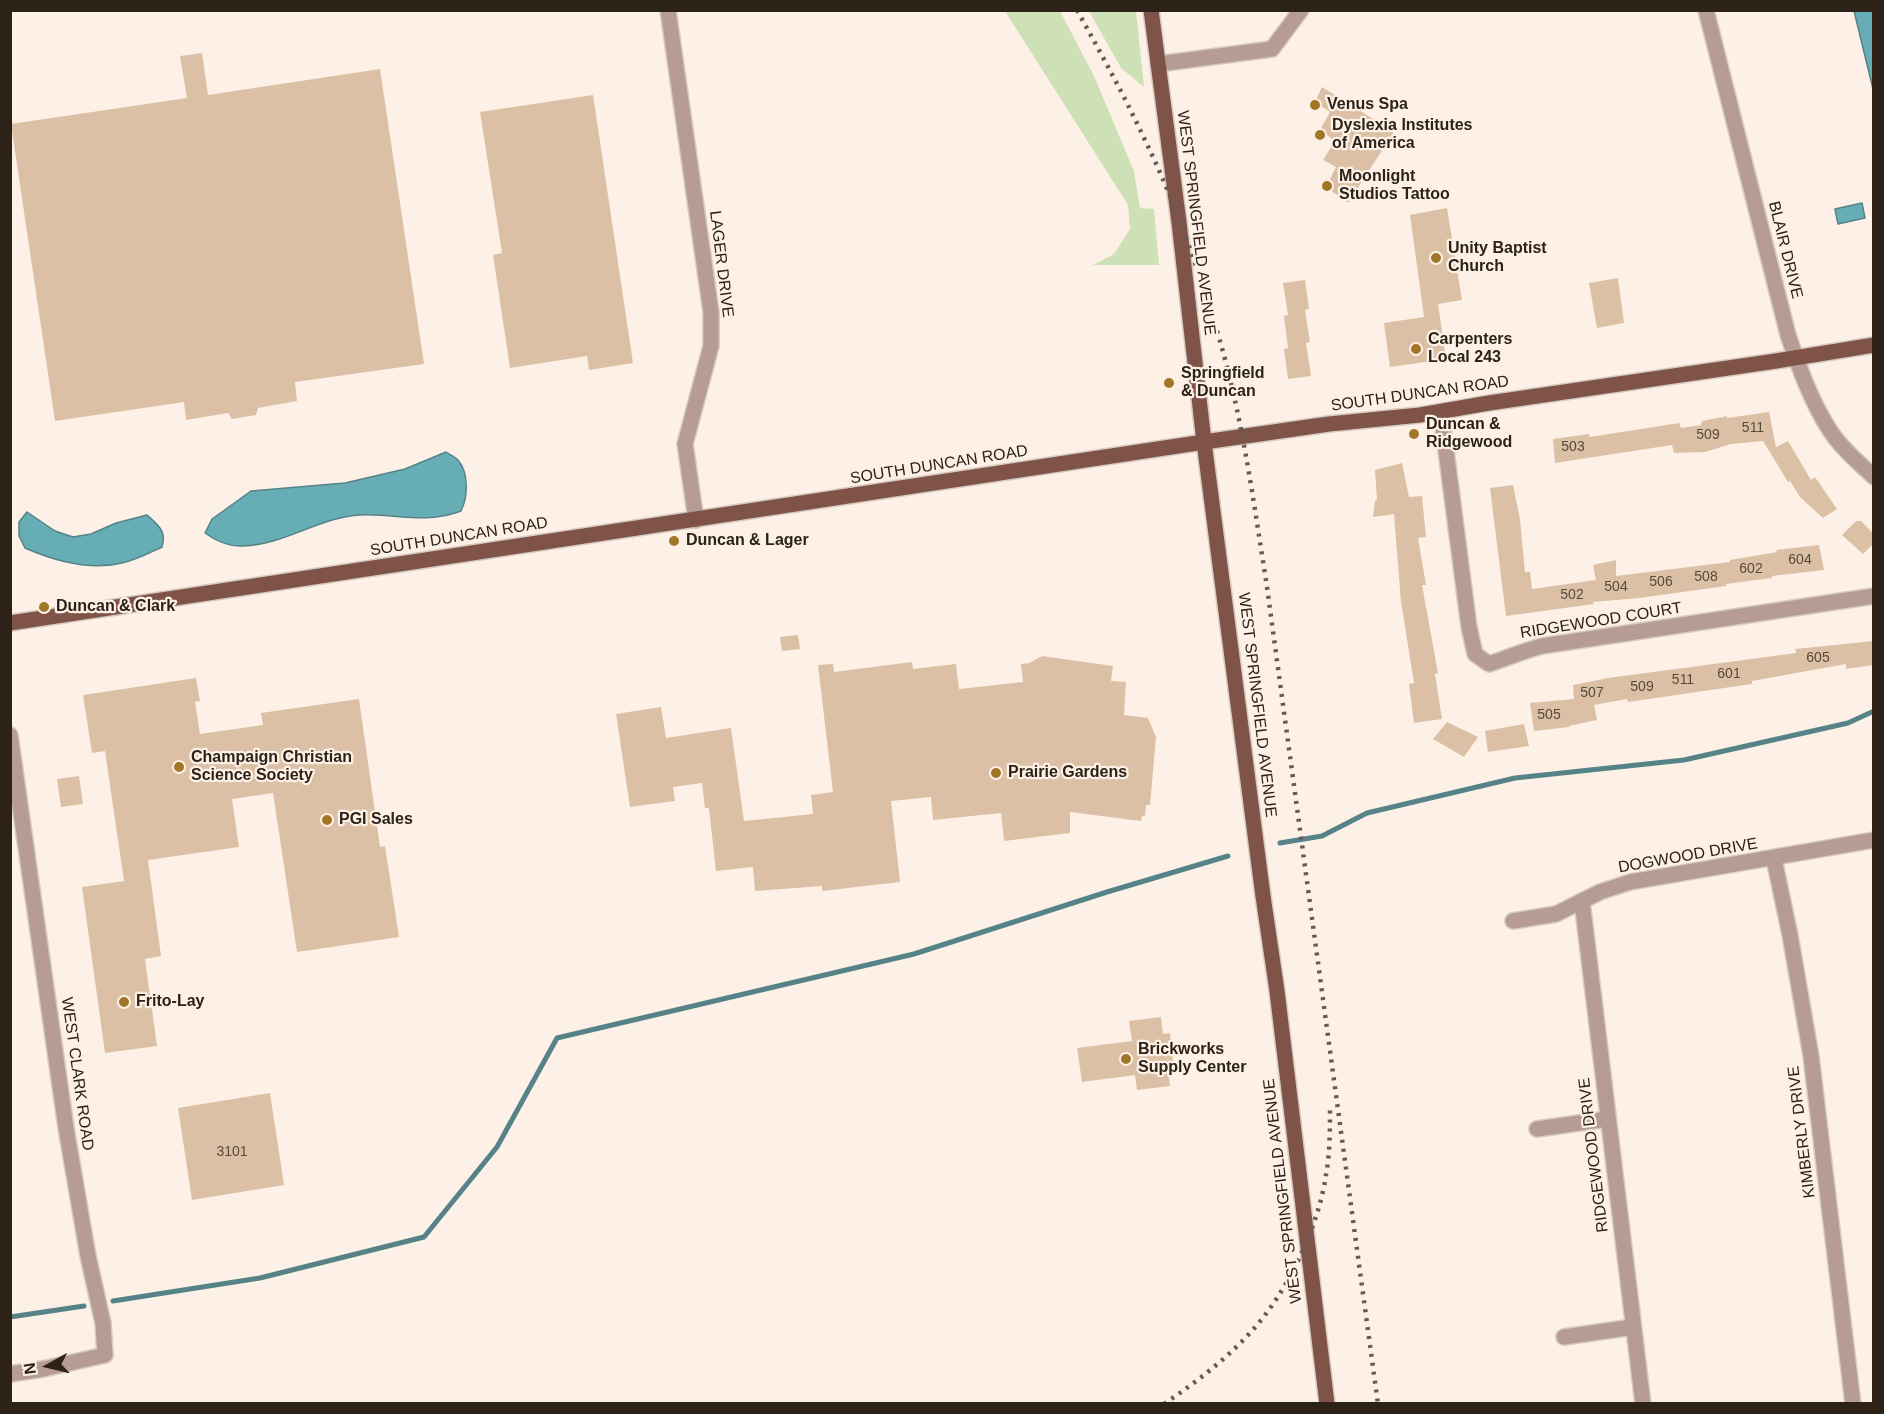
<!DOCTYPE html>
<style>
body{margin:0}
#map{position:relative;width:1884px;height:1414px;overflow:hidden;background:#fdf1e7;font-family:Arial,sans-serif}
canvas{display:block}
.frame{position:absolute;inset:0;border:12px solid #2c2218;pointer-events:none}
.north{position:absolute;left:18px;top:1336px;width:60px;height:60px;-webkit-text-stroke:4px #fdf1e7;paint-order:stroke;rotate:262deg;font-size:16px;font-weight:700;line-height:24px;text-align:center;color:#2c2218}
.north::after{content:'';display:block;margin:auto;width:21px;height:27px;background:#2c2218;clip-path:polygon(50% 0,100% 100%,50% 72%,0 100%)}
</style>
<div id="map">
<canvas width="1884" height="1414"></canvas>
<div class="frame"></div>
<div class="north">N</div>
</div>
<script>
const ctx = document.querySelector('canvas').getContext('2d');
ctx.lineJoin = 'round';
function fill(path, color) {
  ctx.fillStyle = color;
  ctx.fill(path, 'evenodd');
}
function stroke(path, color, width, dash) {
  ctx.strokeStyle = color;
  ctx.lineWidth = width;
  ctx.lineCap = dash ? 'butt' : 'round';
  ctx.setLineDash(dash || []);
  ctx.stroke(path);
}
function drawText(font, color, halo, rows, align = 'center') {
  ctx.font = font + ' Arial,sans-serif';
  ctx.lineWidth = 4.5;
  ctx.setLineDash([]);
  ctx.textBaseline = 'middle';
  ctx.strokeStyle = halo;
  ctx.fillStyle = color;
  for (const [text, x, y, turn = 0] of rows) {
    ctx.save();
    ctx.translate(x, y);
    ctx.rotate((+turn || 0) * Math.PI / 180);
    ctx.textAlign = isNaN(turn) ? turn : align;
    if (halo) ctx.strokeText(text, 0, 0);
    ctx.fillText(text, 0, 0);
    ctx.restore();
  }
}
const green = new Path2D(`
 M1005,11H1060L1094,76L1134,171L1140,208L1154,209L1159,265H1093L1114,254L1130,229L1128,205Z
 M1089,11H1136L1144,87L1121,68Z`);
const water = new Path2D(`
 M1854,11H1873V89Z
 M1862,203L1865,218L1838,224L1835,209Z
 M446,452C449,454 455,457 458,460C469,473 468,497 461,511C424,525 397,513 360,515C320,517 284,545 243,546C229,547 216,541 205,533L212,519L251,491L345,483L405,469Z
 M27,512L55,531L73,537L91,534L116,523L147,515C158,525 167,531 162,547C149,553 136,560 122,563C90,571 55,561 25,548L19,536V522Z`);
const stream = new Path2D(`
 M1280,843L1322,836L1367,813L1515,778L1684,760L1848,723L1874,711
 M113,1301L260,1278L424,1237L497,1147L557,1038L914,954L1107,892L1228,856
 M10,1317L84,1306`);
const building = new Path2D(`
 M202,53L208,95L380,69L424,364L295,382L297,401L258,408L256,415L232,419L228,413L186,420L184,402L55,421L11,124L187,98L180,56Z
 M1322,87L1394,132L1348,203L1326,187L1336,167L1323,160L1335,141L1320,130L1330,112L1315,102Z
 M593,95L633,363L589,370L587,356L510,368L493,255L502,253L480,112Z
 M1447,208L1462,300L1438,304L1446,359L1390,367L1384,323L1424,317L1410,215Z
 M1618,278L1624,323L1597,328L1589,283Z
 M1305,280L1309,309L1305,310L1310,342L1306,343L1311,376L1288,379L1284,349L1288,348L1284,316L1288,315L1283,283Z
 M1769,412L1776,447L1788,441L1811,480L1815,477L1837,509L1823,518L1800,497L1790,481L1788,482L1763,441L1731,444L1705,452L1674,453L1672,445L1555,463L1553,439L1589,434L1590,437L1679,423L1681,428L1701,425L1702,421L1727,416V418Z
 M1402,463L1409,497L1422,496L1426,537L1418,538L1426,585H1422L1438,673L1435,674L1442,719L1414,723L1409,684L1414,683L1401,602L1394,514L1373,517L1375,501L1377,500L1375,470Z
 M1513,485L1520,519L1525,572H1530L1532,589L1596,580L1593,565L1616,560V576L1730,562V560L1777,552L1776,550L1819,545L1824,570L1772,576V578L1726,584V586L1639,598L1593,602L1594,604L1506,616L1490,488Z
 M1856,521H1861L1874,534V543L1863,554L1842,535Z
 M798,635L800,649L782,651L780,637Z
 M1874,641V665L1846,669V664L1752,681V684L1628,702L1627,699L1594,705L1597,720L1569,726V727L1534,731L1530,703L1574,699L1573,685L1608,678L1796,653L1795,649Z
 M1042,656L1113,666L1111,681L1126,682L1124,715L1148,718L1156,737L1150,805H1146L1145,816H1142L1141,821L1070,812V833L1004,841L1001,813L933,820L931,797L891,801L900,882L822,891V886L755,891L753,867L716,871L709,808H705L702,783L673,787L675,801L630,807L616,714L661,707L666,738L731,728L744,821L813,814L811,795L833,792L818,665L833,664L834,672L912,662L913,669L956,664L959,689L1023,682L1021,664L1029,663Z
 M196,678L200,701L195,702L200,734L263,725L261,713L359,699L380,847L385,846L399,937L297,952L273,793L232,799L239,847L148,860L161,956L145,959L157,1046L105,1053L82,887L124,881L105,751L92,753L83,695Z
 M1447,722L1478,737L1464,757L1433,739Z
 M1524,724L1529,746L1488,752L1485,731Z
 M79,776L83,804L61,807L57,779Z
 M1161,1017L1163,1034L1170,1033L1174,1069L1168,1070L1170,1086L1137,1090L1135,1075L1082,1082L1077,1048L1132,1041L1129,1021Z
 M270,1093L284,1185L192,1200L178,1108Z`);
const minor = new Path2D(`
 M668,10L711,312V346L685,444L696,520
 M1706,10L1788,335C1799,367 1811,401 1829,429C1841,448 1858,462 1874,477
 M1158,64L1272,49L1301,10
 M1441,412L1469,627L1475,654L1489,664C1507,658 1523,651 1542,646L1874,596
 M10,735L66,1128L88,1256L103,1323L105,1355L43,1369L10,1374
 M1774,859L1790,935L1811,1056L1853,1404
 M1582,901L1643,1404
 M1513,921L1556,914L1600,892L1630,882L1874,840
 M1537,1129L1607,1119
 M1564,1337L1633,1327`);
const major = new Path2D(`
 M1151,10L1179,222L1204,442L1263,896L1277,991L1327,1404
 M10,623L1204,442L1329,424L1420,415L1489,403L1776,361L1874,345`);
const rail = new Path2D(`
 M1077,10C1100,52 1123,93 1143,136C1175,201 1199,271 1220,341C1243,421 1254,505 1267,587L1378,1404
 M1164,1404C1195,1383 1224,1361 1249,1334C1286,1295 1318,1229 1326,1175C1330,1153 1330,1130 1330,1107`);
const markers = [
 [1315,105,6,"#a27627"],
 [1320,135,6,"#a27627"],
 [1327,186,6,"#a27627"],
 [1436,258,6,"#a27627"],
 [1416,349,6,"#a27627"],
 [1169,383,6,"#a27627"],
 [1414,434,6,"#a27627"],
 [674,541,6,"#a27627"],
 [44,607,6,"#a27627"],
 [179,767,6,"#a27627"],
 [996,773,6,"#a27627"],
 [327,820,6,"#a27627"],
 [124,1002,6,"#a27627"],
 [1126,1059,6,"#a27627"]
];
const numberNames = [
 ["511",1753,428],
 ["509",1708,435],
 ["503",1573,447],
 ["604",1800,560],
 ["602",1751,569],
 ["508",1706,577],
 ["506",1661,582],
 ["504",1616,587],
 ["502",1572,595],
 ["605",1818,658],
 ["601",1729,674],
 ["511",1683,680],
 ["509",1642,687],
 ["507",1592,693],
 ["505",1549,715],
 ["3101",232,1152]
];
const poiNames = [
 ["Venus Spa",1327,105],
 ["Dyslexia Institutes",1332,126],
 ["of America",1332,144],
 ["Moonlight",1339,177],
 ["Studios Tattoo",1339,195],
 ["Unity Baptist",1448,249],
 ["Church",1448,267],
 ["Carpenters",1428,340],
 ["Local 243",1428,358],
 ["Springfield",1181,374],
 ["& Duncan",1181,392],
 ["Duncan &",1426,425],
 ["Ridgewood",1426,443],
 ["Duncan & Lager",686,541],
 ["Duncan & Clark",56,607],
 ["Champaign Christian",191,758],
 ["Science Society",191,776],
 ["Prairie Gardens",1008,773],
 ["PGI Sales",339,820],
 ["Frito-Lay",136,1002],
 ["Brickworks",1138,1050],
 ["Supply Center",1138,1068]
];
const streetNames = [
 ["WEST SPRINGFIELD AVENUE",1196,223,83],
 ["BLAIR DRIVE",1785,250,76],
 ["LAGER DRIVE",721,264,83],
 ["SOUTH DUNCAN ROAD",1420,394,-8],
 ["SOUTH DUNCAN ROAD",939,465,-9],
 ["SOUTH DUNCAN ROAD",459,537,-9],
 ["RIDGEWOOD COURT",1601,621,-9],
 ["WEST SPRINGFIELD AVENUE",1257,705,83],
 ["DOGWOOD DRIVE",1688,856,-10],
 ["WEST CLARK ROAD",77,1074,82],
 ["KIMBERLY DRIVE",1802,1132,-97],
 ["RIDGEWOOD DRIVE",1594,1155,-97],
 ["WEST SPRINGFIELD AVENUE",1283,1191,-97]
];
fill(green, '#cee0b5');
fill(water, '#66adb6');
stroke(water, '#558387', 1.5);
stroke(stream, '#558387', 5);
fill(building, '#dbc0a5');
stroke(minor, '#d7ccc2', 18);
stroke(major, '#d7ccc2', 18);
stroke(minor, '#b69c94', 15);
stroke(major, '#7f5347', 15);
stroke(rail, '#665b51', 4.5, [3, 6]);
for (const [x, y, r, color] of markers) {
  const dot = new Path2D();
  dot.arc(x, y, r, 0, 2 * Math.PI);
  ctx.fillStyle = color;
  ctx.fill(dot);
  stroke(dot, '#fdf1e7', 2);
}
drawText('14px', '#584a3b', null, numberNames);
drawText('bold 16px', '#2c2218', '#fdf1e7', poiNames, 'left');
drawText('16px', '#2c2218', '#fdf1e7', streetNames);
</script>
